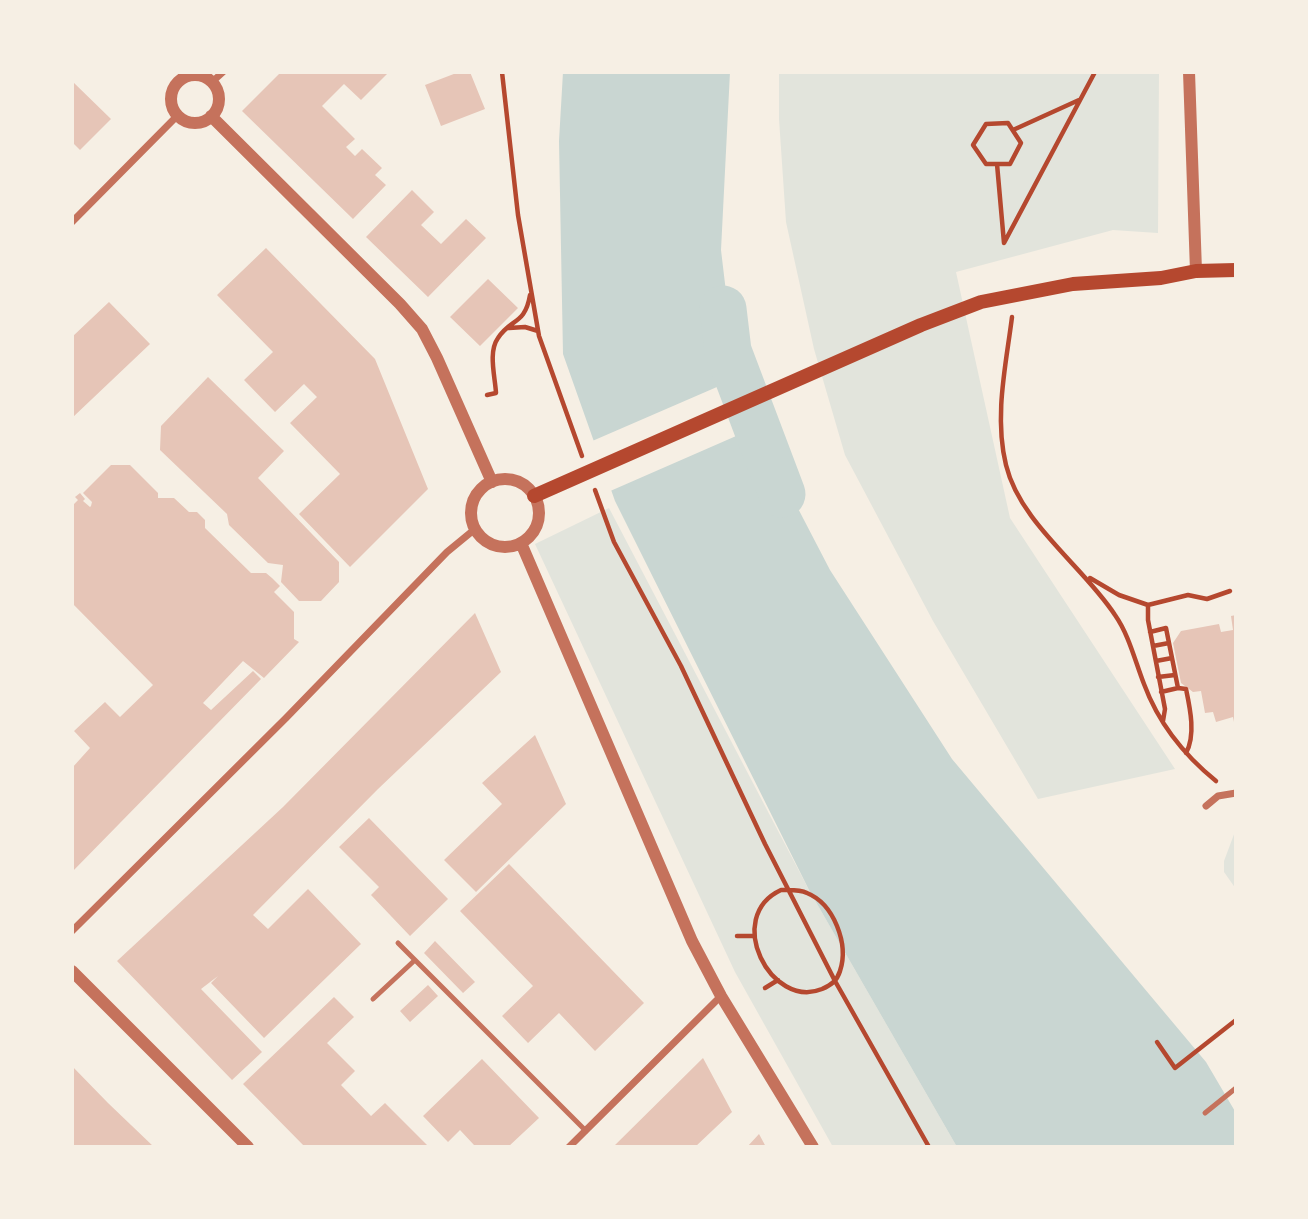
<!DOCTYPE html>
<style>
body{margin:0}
#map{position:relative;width:1308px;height:1219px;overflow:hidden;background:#f6efe4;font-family:Poppins,sans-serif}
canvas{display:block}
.frame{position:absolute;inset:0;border:74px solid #f6efe4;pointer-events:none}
</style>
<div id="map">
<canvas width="1308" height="1219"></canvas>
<div class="frame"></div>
</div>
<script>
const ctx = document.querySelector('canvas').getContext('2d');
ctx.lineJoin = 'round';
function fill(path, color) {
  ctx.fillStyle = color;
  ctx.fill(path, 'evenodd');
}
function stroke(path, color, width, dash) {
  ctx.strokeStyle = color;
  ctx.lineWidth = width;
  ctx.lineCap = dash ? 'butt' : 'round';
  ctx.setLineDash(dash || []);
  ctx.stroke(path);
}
const green = new Path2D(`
 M779,72H1159L1158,233L1113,230L956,272L1010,518L1175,769L1038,799L933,621L845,455L814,349L786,222L779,119Z
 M609,508L809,890L957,1147H833L735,972L535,544Z
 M1236,829V889L1224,872V861Z`);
const water = new Path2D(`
 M563,72H730L721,250L738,393L830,570L952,759L1206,1062L1236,1113V1147H957L809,890L615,501L563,354L559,141Z`);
const pier = new Path2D(`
 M740,377L742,392L759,426L608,492L590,442Z`);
const river = new Path2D(`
 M723,309L728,351L782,494`);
const building = new Path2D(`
 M281,72H389L361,100L344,84L322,106L355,139L346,147L355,156L362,149L382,168L375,175L386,185L353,219L242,111Z
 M459,72H470L485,109L441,126L425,85Z
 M72,81L111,119L80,150L72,142Z
 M412,190L434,212L421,225L441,244L466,219L486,238L428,297L366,237Z
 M266,248L375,359L428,489L350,567L299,514L340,474L290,423L317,397L304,384L275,412L244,380L273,352L217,295Z
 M488,279L518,308L480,346L450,317Z
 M109,302L150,344L72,418V337Z
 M208,377L284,451L258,478L339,562V582L321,601H299L281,582L283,565L268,563L229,525L227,514L160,450L161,426Z
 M111,465H130L158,493V498H174L189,512H197L205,520V528L251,573H266L272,578L280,586L274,592L294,612V639L299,642L264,678L243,661L203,703L211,710L253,671L261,679L72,872V768L90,748L74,731L105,702L120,717L153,685L72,603V506L78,500L75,497L80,493L85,499L83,501L90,507L91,506L92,502L83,493Z
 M475,613L501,672L378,789L253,915L268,929L308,889L361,944L264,1038L211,983L218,976L201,989L262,1052L232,1080L117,961L283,807Z
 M1236,615V727H1235L1233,717L1216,722L1213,712L1205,713L1201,691L1193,692L1181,683L1173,643L1181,631L1219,624L1221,632L1233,630L1231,616Z
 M535,735L566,804L476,892L444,860L502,804L482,783Z
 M369,818L448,899L410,936L371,895L379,887L339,847Z
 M509,864L644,1003L595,1051L559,1013L528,1043L502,1016L533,986L460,911Z
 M435,941L475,982L463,993L424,953Z
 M428,985L438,996L410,1022L400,1011Z
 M334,997L354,1017L327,1043L355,1071L341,1085L371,1116L385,1103L429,1147H305L243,1084Z
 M703,1058L732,1112L695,1147H613Z
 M482,1059L539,1118L508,1147H472L474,1145L460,1130L448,1142L423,1116Z
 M72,1066L108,1103L154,1147H72Z
 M759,1134L766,1147H747Z`);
const path = new Path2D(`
 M502,72L518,215L539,336L582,456
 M1008,123L1021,143L1010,164H986L973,145L986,124Z
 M1013,130L1079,100
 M997,164L1004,243L1095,72
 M1012,317C1006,365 994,416 1006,465C1020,523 1083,566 1115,615C1129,635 1135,661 1144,684C1158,722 1184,755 1216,781
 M509,328L525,327L538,331
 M487,395L496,393C495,376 488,352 498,338C511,318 525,325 530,295
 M595,490L614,542L681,666L765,844L835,981L929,1147
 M1090,578L1119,595L1148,605
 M1150,632L1166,628L1178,688L1186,689C1190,708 1196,735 1186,753
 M1153,646L1169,643
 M1156,661L1172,658
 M1158,677L1175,675
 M1161,692L1178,688
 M1163,721L1165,709L1148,620V605L1188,595L1207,599L1230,591
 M781,890C790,890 799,889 807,893C834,904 849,944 840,971C837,981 831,985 822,989C771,1010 723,917 781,890Z
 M737,936H754
 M765,988L778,980
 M1157,1042L1175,1068L1236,1020`);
const service = new Path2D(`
 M398,943L586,1131
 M373,999L415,960
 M1205,1113L1236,1088`);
const minor = new Path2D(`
 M212,82L223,72
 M72,222L178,115
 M1206,806L1218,796L1236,793
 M72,931L286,718L447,552L475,529
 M569,1147L721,996`);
const tertiary = new Path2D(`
 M1189,72L1196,271
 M171 99a24 24 0 1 1 48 0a24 24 0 1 1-48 0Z
 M211,116L400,304L422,329L437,358L492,482
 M471 513a34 34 0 1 1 68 0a34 34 0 1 1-68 0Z
 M521,543L692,941L721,996L813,1147
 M72,971L248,1147`);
const secondary = new Path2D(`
 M534,496L921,325L981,302L1073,284L1161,278L1196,271L1236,270`);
fill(green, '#e2e4dc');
fill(water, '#c9d6d2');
fill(pier, '#f6efe4');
stroke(river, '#c9d6d2', 47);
fill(building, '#e6c5b7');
stroke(path, '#b5482f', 4.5);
stroke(service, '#c5725c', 5);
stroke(minor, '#c5725c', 7);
stroke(tertiary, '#c5725c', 12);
stroke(secondary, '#b5482f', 14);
</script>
